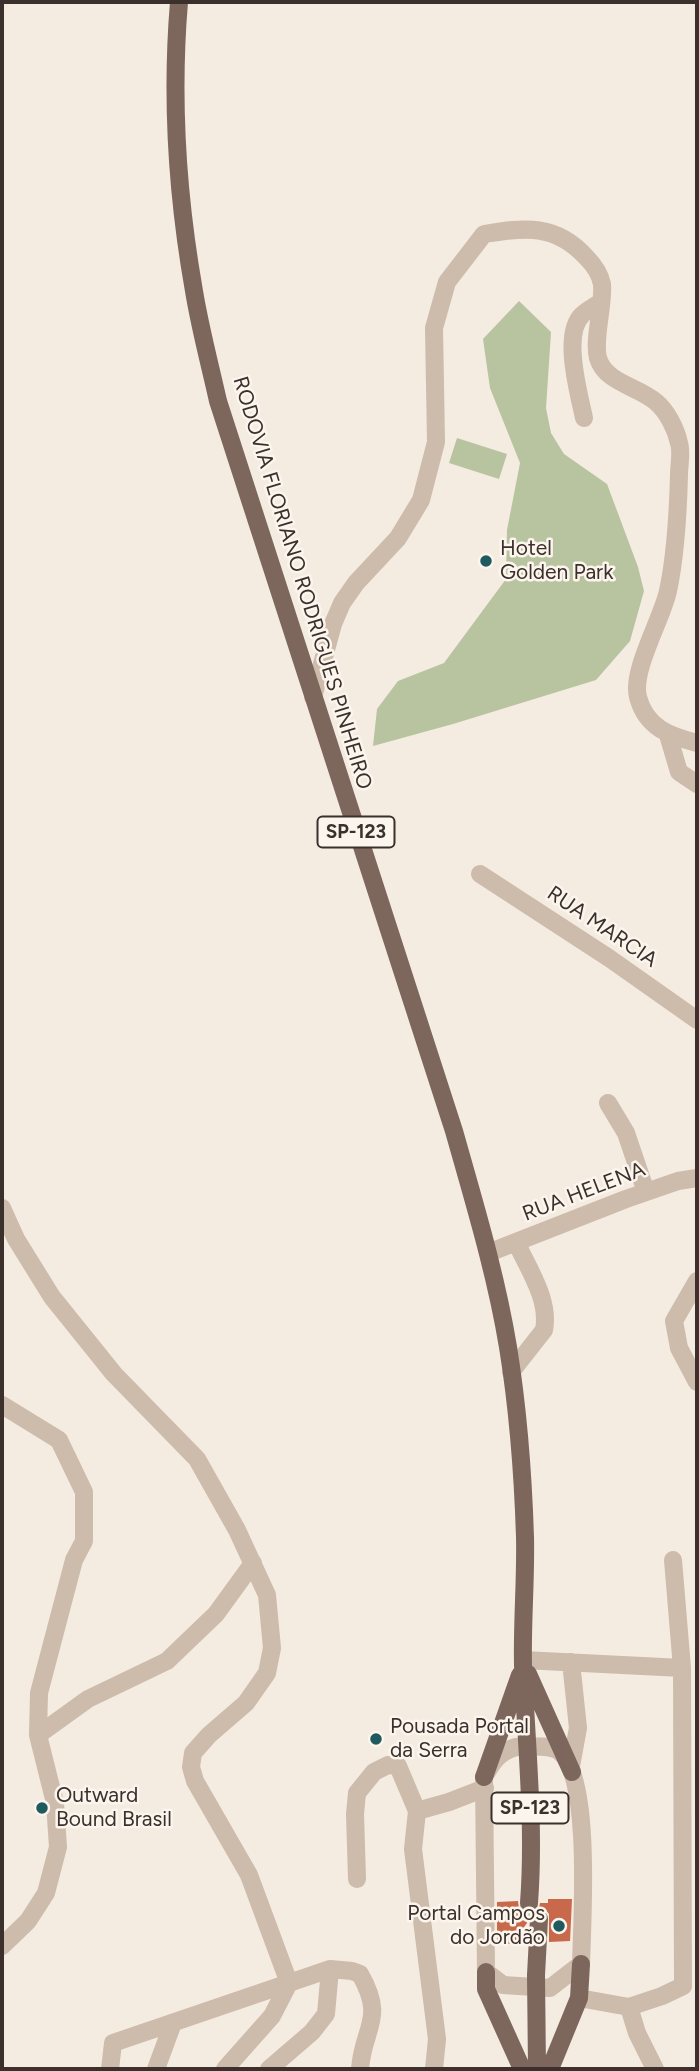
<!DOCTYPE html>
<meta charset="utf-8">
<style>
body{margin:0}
#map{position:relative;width:699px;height:2071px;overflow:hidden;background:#f4ebe1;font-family:Figtree,sans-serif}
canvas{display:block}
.frame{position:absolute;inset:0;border:4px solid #3b302b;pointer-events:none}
</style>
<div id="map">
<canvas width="699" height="2071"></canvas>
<div class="frame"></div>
</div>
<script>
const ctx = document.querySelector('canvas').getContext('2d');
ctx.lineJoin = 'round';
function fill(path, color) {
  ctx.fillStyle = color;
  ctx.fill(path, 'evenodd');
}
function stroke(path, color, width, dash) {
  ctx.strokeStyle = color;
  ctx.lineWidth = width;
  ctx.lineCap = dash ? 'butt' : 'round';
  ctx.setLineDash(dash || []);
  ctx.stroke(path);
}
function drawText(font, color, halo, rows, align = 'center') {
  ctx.font = font + ' Figtree,sans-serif';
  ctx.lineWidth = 5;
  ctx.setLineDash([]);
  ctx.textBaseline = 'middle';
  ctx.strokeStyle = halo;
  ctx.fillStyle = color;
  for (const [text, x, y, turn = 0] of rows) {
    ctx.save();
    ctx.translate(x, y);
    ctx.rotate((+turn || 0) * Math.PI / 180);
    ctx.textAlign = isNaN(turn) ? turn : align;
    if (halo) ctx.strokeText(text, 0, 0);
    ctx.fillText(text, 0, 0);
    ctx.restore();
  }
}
const green = new Path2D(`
 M519,301L551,332L546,408L551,433L564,454L607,484L638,567L644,591L630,641L596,680L453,724L373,746L377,709L398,681L444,663L506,579L507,530L520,463L490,388L483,339Z
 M457,438L507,454L499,479L449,463Z`);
const building = new Path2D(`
 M548,1899H572L570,1941L549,1942V1914L546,1910L539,1908L540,1903H548Z
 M518,1901L519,1909L529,1914L527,1923L519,1934V1944H497V1902Z`);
const majorTunnel = new Path2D(`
 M529,1903L530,1920`);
const minor = new Path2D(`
 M584,418C579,394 562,334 582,315C587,310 595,306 601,302
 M313,697L333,624L342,603L356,583L398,538L421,500L436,442L434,328L447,282L484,234C525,227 556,224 586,257C593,264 600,274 602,284C604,305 593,340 598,358C605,383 640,387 656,402C667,411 676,429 679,443C682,452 679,465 679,475C678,512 676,554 668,591C662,619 631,671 638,697C646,728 670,736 697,743
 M668,735L679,772L697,784
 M480,874L609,958L697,1020
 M608,1103L626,1133L646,1192
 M2,1208L16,1239L52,1297L114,1374L197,1459L237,1530L267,1595L272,1648L267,1673L246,1703L209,1735L193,1753L191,1767L195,1781L249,1875L289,1983L272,2016L225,2069
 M488,1253L626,1199L678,1181L697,1178
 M697,1281L674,1321L679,1348L697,1382
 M511,1372L544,1330C550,1300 528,1268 516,1242
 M2,1405L59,1440L84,1492V1541L74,1560L39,1693L38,1735L55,1803L58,1847L46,1893L28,1921L2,1946
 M523,1660L682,1668
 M571,1662L578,1728L571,1766
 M38,1735L88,1699L167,1661L216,1614L253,1563
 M516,1747C528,1747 548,1744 559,1751C592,1776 582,1923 581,1964L550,1988L503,1985L486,1972L484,1777C493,1761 499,1752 516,1747Z
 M357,1879L355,1814L357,1793L374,1772L388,1765L398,1766L417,1811
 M579,1998L629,2007L662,1996L683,1986L682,1668L673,1560
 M629,2007L637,2033L655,2069
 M110,2069L113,2043L330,1969L352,1971L360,1974C386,2019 363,2027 360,2069
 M156,2069L173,2023
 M269,2069L312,2032L326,2014L330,1969
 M434,2069L437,2039L413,1849L417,1811L449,1802L485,1788`);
const major = new Path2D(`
 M179,2C171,98 177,195 194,291C200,328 210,365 218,401L454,1131C474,1202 496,1274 508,1347C518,1409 523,1474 525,1537C526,1580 522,1622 523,1665C526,1744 535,1823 529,1903
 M528,1674L572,1772
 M484,1777L520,1675
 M486,1972V1989L522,2069
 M537,2069L536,1975L539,1919
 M550,2069L579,1998L581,1964`);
const markers = [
 [486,561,7,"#1f5a5e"],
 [376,1739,7,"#1f5a5e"],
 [42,1808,7,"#1f5a5e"],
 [559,1926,7,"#1f5a5e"]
];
const shields = [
 [356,832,77],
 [530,1808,77]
];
const shieldNames = [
 ["SP-123",356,832],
 ["SP-123",530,1808]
];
const poiNames = [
 ["Hotel",500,549],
 ["Golden Park",500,573],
 ["Pousada Portal",390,1727],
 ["da Serra",390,1751],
 ["Outward",56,1796],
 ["Bound Brasil",56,1820],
 ["Portal Campos",545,1914,"right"],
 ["do Jordão",545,1938,"right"]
];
const streetNames = [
 ["RODOVIA FLORIANO RODRIGUES PINHEIRO",302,583,73],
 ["RUA MARCIA",602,927,34],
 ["RUA HELENA",584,1192,-21]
];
fill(green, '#b8c4a0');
fill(building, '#c8694b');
stroke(majorTunnel, '#cfc6bd', 18, [18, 9]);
stroke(minor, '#cdbbac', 18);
stroke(major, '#7d675c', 18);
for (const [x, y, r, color] of markers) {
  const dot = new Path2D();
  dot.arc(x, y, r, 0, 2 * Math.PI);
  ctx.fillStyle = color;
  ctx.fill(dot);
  stroke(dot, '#fbf5ee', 2.5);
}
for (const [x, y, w] of shields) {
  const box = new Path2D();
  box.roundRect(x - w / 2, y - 15.5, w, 31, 5);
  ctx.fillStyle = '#fbf5ee';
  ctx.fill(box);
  stroke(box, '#3b302b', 2);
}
drawText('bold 19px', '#3b302b', null, shieldNames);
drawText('21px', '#3b302b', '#fbf5ee', poiNames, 'left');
drawText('21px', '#3b302b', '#fbf5ee', streetNames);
</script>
